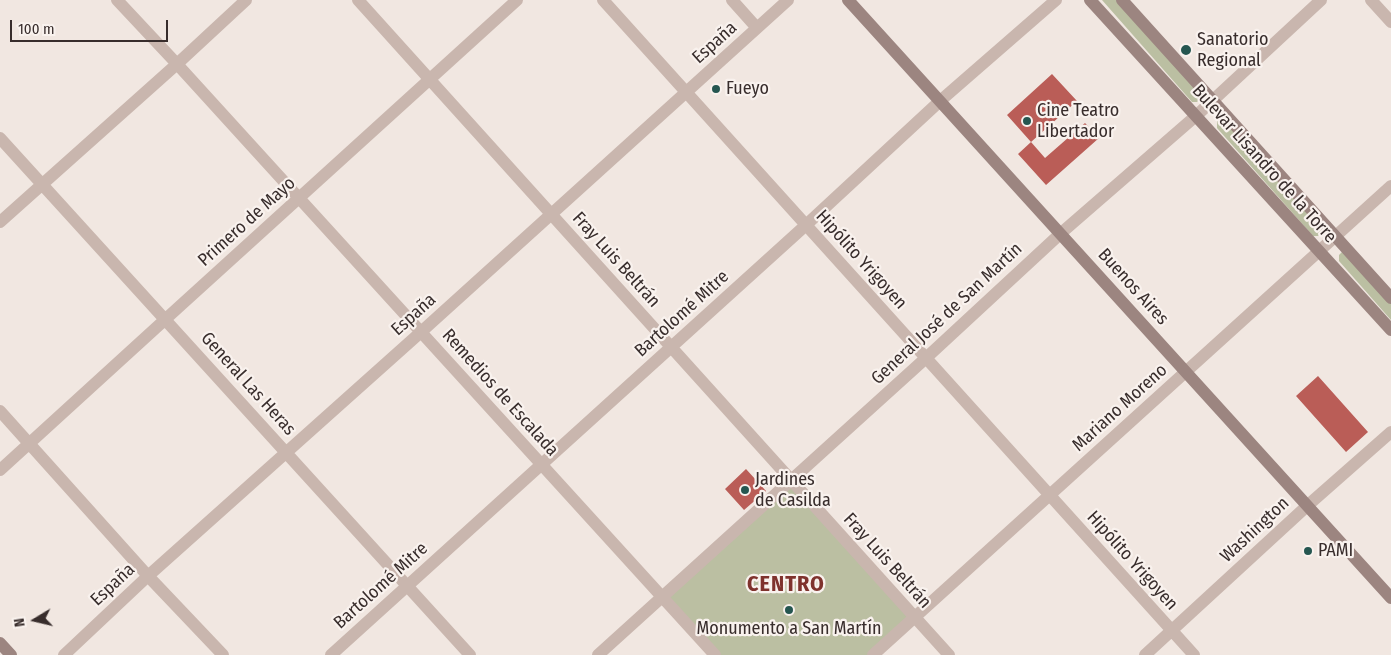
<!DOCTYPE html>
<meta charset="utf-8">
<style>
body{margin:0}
#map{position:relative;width:1391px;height:655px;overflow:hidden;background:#f1e7e1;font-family:"Fira Sans Condensed",sans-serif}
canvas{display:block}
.north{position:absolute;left:10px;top:595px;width:50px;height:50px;-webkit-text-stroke:4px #f9f2ee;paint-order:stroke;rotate:261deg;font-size:14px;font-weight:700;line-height:20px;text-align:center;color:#382d2c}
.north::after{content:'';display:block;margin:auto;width:18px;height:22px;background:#382d2c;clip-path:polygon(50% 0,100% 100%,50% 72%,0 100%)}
.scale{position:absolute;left:10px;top:20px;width:158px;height:22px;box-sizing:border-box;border:2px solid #382d2c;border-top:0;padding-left:6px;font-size:15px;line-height:18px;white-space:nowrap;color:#382d2c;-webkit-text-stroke:4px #f9f2ee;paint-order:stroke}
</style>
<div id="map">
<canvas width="1391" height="655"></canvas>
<div class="north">N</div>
<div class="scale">100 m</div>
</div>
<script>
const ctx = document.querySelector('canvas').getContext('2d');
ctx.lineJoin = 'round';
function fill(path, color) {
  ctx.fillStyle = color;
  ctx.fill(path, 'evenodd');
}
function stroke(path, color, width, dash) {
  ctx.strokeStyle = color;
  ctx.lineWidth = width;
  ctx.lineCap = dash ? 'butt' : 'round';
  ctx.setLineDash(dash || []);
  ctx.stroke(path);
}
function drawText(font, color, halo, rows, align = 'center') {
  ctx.font = font + ' "Fira Sans Condensed",sans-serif';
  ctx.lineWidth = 4.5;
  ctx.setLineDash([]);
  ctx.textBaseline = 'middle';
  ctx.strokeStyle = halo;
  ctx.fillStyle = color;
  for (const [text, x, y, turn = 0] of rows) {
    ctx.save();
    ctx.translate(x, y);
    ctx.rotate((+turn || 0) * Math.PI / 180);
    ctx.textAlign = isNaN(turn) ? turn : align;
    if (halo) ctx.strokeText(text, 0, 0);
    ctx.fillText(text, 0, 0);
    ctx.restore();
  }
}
const green = new Path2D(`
 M1102,0H1119L1201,92L1202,98L1197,102H1192Z
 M1221,118L1322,226V232L1318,236H1313L1217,128V121Z
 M1343,251L1391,300V320L1339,261V255Z
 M791,480L915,617L873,655H715L662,598Z`);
const building = new Path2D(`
 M1052,74L1077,101L1031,142L1007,115Z
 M1085,123L1099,138L1046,185L1018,154L1031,142L1045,158Z
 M1318,376L1368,432L1346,452L1296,396Z
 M746,469L766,491L744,510L725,489Z`);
const street = new Path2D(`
 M117,0L177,64L715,655
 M358,0L949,655
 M603,0L1194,655
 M732,0L757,28
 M1371,0L1391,22
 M0,138L470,655
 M0,222L177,64L246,0
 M0,411L148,576L223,655
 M0,470C172,313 345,156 517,0
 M64,655L148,576L421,332L788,0
 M331,655L806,225L940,101L1056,0
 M598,655L926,358L1060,234L1197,115L1321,0
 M873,655L1391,186
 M1145,655L1307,506L1391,432`);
const secondary = new Path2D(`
 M848,0L1391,598
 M1090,0L1391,330
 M1122,0L1391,298
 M0,643L11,655`);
const markers = [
 [1186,50,6,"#255650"],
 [716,89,5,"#255650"],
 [1027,121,5,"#255650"],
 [745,490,5,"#255650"],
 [1308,551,5,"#255650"],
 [789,610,5,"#255650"]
];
const poiNames = [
 ["Sanatorio",1197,40],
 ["Regional",1197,61],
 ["Fueyo",726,89],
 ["Cine Teatro",1037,111],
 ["Libertador",1037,132],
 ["Jardines",755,480],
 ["de Casilda",755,501],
 ["PAMI",1318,551],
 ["Monumento a San Martín",789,629,"center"]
];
const streetNames = [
 ["España",715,43,-42],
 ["Bulevar Lisandro de la Torre",1264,164,48],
 ["Primero de Mayo",247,222,-42],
 ["Fray Luis Beltrán",616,260,48],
 ["Hipólito Yrigoyen",861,260,48],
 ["Buenos Aires",1133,287,48],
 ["Bartolomé Mitre",682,314,-42],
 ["General José de San Martín",947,314,-43],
 ["España",414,315,-42],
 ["General Las Heras",248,384,48],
 ["Remedios de Escalada",500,393,48],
 ["Mariano Moreno",1120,408,-42],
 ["Washington",1255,530,-43],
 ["Fray Luis Beltrán",887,561,48],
 ["Hipólito Yrigoyen",1132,561,48],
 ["España",113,585,-43],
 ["Bartolomé Mitre",381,586,-42]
];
const districtNames = [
 ["CENTRO",786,585]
];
fill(green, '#bbbfa2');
fill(building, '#ba5d57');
stroke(street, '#c9b6ae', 12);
stroke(secondary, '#9c8580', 12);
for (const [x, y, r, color] of markers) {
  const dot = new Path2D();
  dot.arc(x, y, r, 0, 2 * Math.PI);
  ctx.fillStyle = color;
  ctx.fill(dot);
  stroke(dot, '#f9f2ee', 2);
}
drawText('18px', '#382d2c', '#f9f2ee', poiNames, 'left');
drawText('18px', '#382d2c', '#f9f2ee', streetNames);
ctx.letterSpacing = '1px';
drawText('bold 22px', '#7f322d', '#f9f2ee', districtNames);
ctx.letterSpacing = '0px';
</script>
